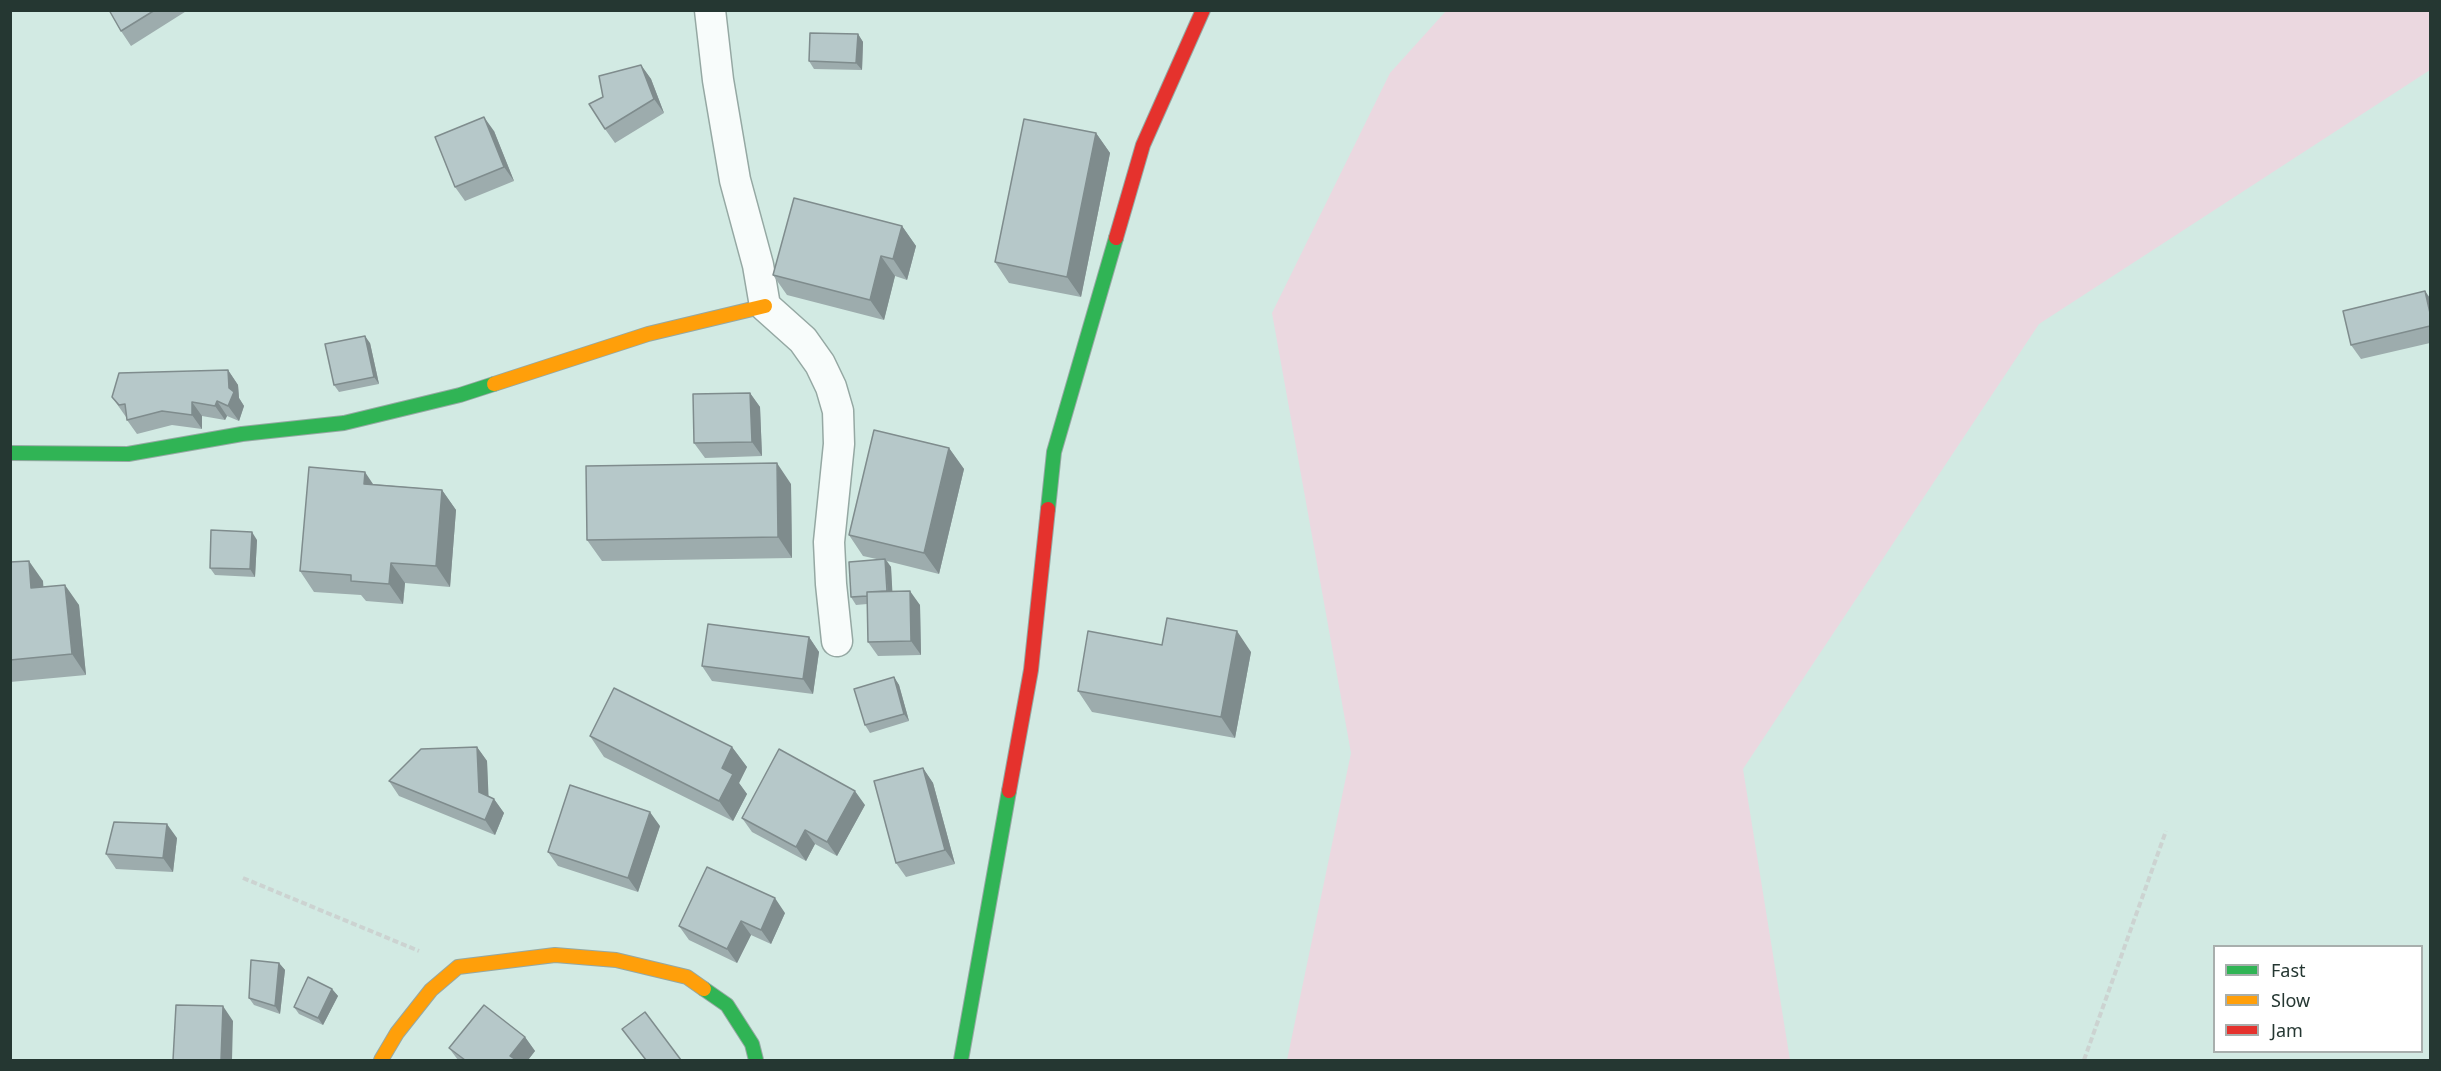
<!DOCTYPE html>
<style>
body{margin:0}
#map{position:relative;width:2441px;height:1071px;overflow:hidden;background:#d2eae3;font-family:"Noto Sans",sans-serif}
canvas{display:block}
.frame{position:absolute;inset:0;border:12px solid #253732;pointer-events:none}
.legend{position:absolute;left:2213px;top:945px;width:210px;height:108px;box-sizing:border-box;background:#fff;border:2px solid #a8afad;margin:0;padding:8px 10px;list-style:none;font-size:18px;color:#253732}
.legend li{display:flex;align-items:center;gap:12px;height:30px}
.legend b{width:30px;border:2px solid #a8afad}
</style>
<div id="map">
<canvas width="2441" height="1071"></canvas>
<div class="frame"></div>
<ul class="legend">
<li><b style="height:8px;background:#30b455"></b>Fast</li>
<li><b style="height:8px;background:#ff9f0a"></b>Slow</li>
<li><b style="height:8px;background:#e5322d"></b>Jam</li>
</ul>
</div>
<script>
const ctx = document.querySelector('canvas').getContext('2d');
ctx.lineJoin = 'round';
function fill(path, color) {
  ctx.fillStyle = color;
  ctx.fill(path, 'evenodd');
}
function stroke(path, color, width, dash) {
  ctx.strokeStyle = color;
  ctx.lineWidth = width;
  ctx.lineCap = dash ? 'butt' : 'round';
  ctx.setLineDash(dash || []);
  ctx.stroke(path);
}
const green = new Path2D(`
 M1446,11H2430V70L2039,324L1743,769L1790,1060H1287L1351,753L1272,313L1390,73Z`);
const path = new Path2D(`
 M243,878L419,951
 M2084,1060L2166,831`);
const street = new Path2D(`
 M710,10L718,80L735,180L758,265L765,306L803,340L820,364L831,387L838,411L839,444L829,542L831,584L837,641`);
const fast = new Path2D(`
 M10,453L128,454L242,434L344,423L460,395L494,384
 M1048,509L1054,452L1116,238
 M704,989L727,1005L752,1044L756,1060
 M961,1060L1009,791`);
const slow = new Path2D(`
 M494,384L648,334L765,306
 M381,1060L397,1033L431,990L458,967L555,955L616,960L687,977L704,989`);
const jam = new Path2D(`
 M1116,238L1143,145L1203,10
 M1009,791L1031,670L1048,509`);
const wall = new Path2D(`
 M109,10H188L131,46L121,31Z
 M858,34L863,42L862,70L814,69L809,61Z
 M641,65L651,79L664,113L615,143L605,129L603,97Z
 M494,131L514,181L465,201L455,187Z
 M1096,133L1110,153L1081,297L1009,283L995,262Z
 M902,226L916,246L907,280L895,276L884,320L787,295L773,275Z
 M2430,298V343L2361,359L2351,345Z
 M370,343L379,384L339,392L334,385Z
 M228,370L238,385L239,398L244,406L239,421L227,416L225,420L202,416V429L172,425L137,434L127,420L126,417L112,397Z
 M750,393L760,407L762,456L705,458L694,443Z
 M949,448L964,469L939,574L887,561L891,567L892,591L920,605L921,655L878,656L868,642L867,604L856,605L851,597L881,560L863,556L849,535Z
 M373,484L442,490L456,510L450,587L405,583L403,604L366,601L361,595L314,592L300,571Z
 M791,484L792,558L602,561L587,540Z
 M257,540L255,577L215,575L210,568Z
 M10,562L43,581V587L79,605L86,675L10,682Z
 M809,637L819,652L813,694L712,681L702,666Z
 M1162,645L1251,652L1235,738L1092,712L1078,691Z
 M894,677L899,685L909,721L870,733L865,725Z
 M590,736L732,747L747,767L739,783L747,794L733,821L604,757Z
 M477,747L487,761L488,796L494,799L504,813L495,835L399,796L389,781Z
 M923,768L933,783L955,864L906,877L896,863Z
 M865,805L837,856L815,844L806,861L752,832L742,818Z
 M660,826L638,892L558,866L548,852Z
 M177,838L173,872L116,869L106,854Z
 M785,913L771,944L751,935L737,963L689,940L679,926Z
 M279,963L285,970L280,1014L254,1005L249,998Z
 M332,989L338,996L323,1025L299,1014L294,1007Z
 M525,1037L535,1051L528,1060H458L449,1048Z`);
const shadedWall = new Path2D(`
 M858,34L863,42L862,70L856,63Z
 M641,65L651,79L664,113L654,99Z
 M484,117L494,131L514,181L504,167Z
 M1096,133L1110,153L1081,297L1067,277Z
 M902,226L916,246L907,280L893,259Z
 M881,256L895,276L884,320L870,300Z
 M2425,291L2430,298V313Z
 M365,336L370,343L379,384L374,377Z
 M228,370L238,385L239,398L244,406L239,421L228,406Z
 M750,393L760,407L762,456L752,442Z
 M217,401L227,416L225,420L215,406Z
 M192,402L202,416V429L192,415Z
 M949,448L964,469L939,574L924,553Z
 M777,463L791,484L792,558L778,537Z
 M365,472L379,493L364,484Z
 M442,490L456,510L450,587L436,566Z
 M252,532L257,540L255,577L250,569Z
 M885,559L891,567L893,602L888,595Z
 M29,561L43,581L45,609L31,588Z
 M391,563L405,583L403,604L389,584Z
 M65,585L79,605L86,675L72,654Z
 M910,591L920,605L921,655L911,641Z
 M1237,631L1251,652L1235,738L1221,717Z
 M809,637L819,652L813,694L803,679Z
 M894,677L899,685L909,721L904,714Z
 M477,747L487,761L489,806L479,792Z
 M732,747L747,767L739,783L747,794L733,821L719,801L722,768Z
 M923,768L933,783L955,864L945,850Z
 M855,791L865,805L837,856L827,842Z
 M494,799L504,813L495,835L485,820Z
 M650,812L660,826L638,892L628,878Z
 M167,824L177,838L173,872L163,858Z
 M805,830L815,844L806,861L796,847Z
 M775,898L785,913L771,944L761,930Z
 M741,921L751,935L737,963L727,949Z
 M279,963L285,970L280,1014L275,1006Z
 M332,989L338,996L323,1025L318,1018Z
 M223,1006L233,1021L232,1060H221Z
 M525,1037L535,1051L528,1060H513L510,1056Z`);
const building = new Path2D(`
 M109,10H155L121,31Z
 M810,33L858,34L856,63L809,61Z
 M641,65L654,99L605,129L589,104L603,97L599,76Z
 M484,117L504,167L455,187L435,137Z
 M1024,119L1096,133L1067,277L995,262Z
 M794,198L902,226L893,259L881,256L870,300L773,275Z
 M2425,291L2430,313V326L2351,345L2343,311Z
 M365,336L374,377L334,385L325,344Z
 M228,370L229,388L234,392L228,406L217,401L215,406L192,402V415L162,411L127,420L125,404L119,405L112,397L119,373Z
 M750,393L752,442L694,443L693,394Z
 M874,430L949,448L924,553L849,535Z
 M777,463L778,537L587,540L586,466Z
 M309,467L365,472L364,484L442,490L436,566L391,563L389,584L351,581V575L300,571Z
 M211,530L252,532L250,569L210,568Z
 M885,559L887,591L867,592V596L851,597L849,562Z
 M29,561L31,588L65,585L72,654L10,660V562Z
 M910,591L911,641L868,642L867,592Z
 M1167,618L1237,631L1221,717L1078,691L1088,631L1162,645Z
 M708,624L809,637L803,679L702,666Z
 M894,677L904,714L865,725L854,689Z
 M614,688L732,747L722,768L733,774L719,801L590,736Z
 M477,747L479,792L494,799L485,820L389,781L421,749Z
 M779,749L855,791L827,842L805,830L796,847L742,818Z
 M923,768L945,850L896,863L874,781Z
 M570,785L650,812L628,878L548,852Z
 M114,822L167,824L163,858L106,854Z
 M707,867L775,898L761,930L741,921L727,949L679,926Z
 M251,960L279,963L275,1006L249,998Z
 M308,977L332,989L318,1018L294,1007Z
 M176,1005L223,1006L221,1060H173Z
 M484,1005L525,1037L510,1056L516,1060H465L449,1048Z
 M645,1012L681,1060H646L622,1029Z`);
fill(green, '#ebd8e0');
stroke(street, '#95a8a3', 33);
stroke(fast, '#95a8a3', 16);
stroke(slow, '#95a8a3', 16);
stroke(jam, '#95a8a3', 16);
stroke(path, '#ccd3d1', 4, [6, 3]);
stroke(street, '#f8fcfb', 30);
stroke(fast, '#30b455', 14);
stroke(slow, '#ff9f0a', 14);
stroke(jam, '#e5322d', 14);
fill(wall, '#9dacad');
fill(shadedWall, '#7f8c8d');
fill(building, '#b6c8c9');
stroke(building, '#7f8c8d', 1.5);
</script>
